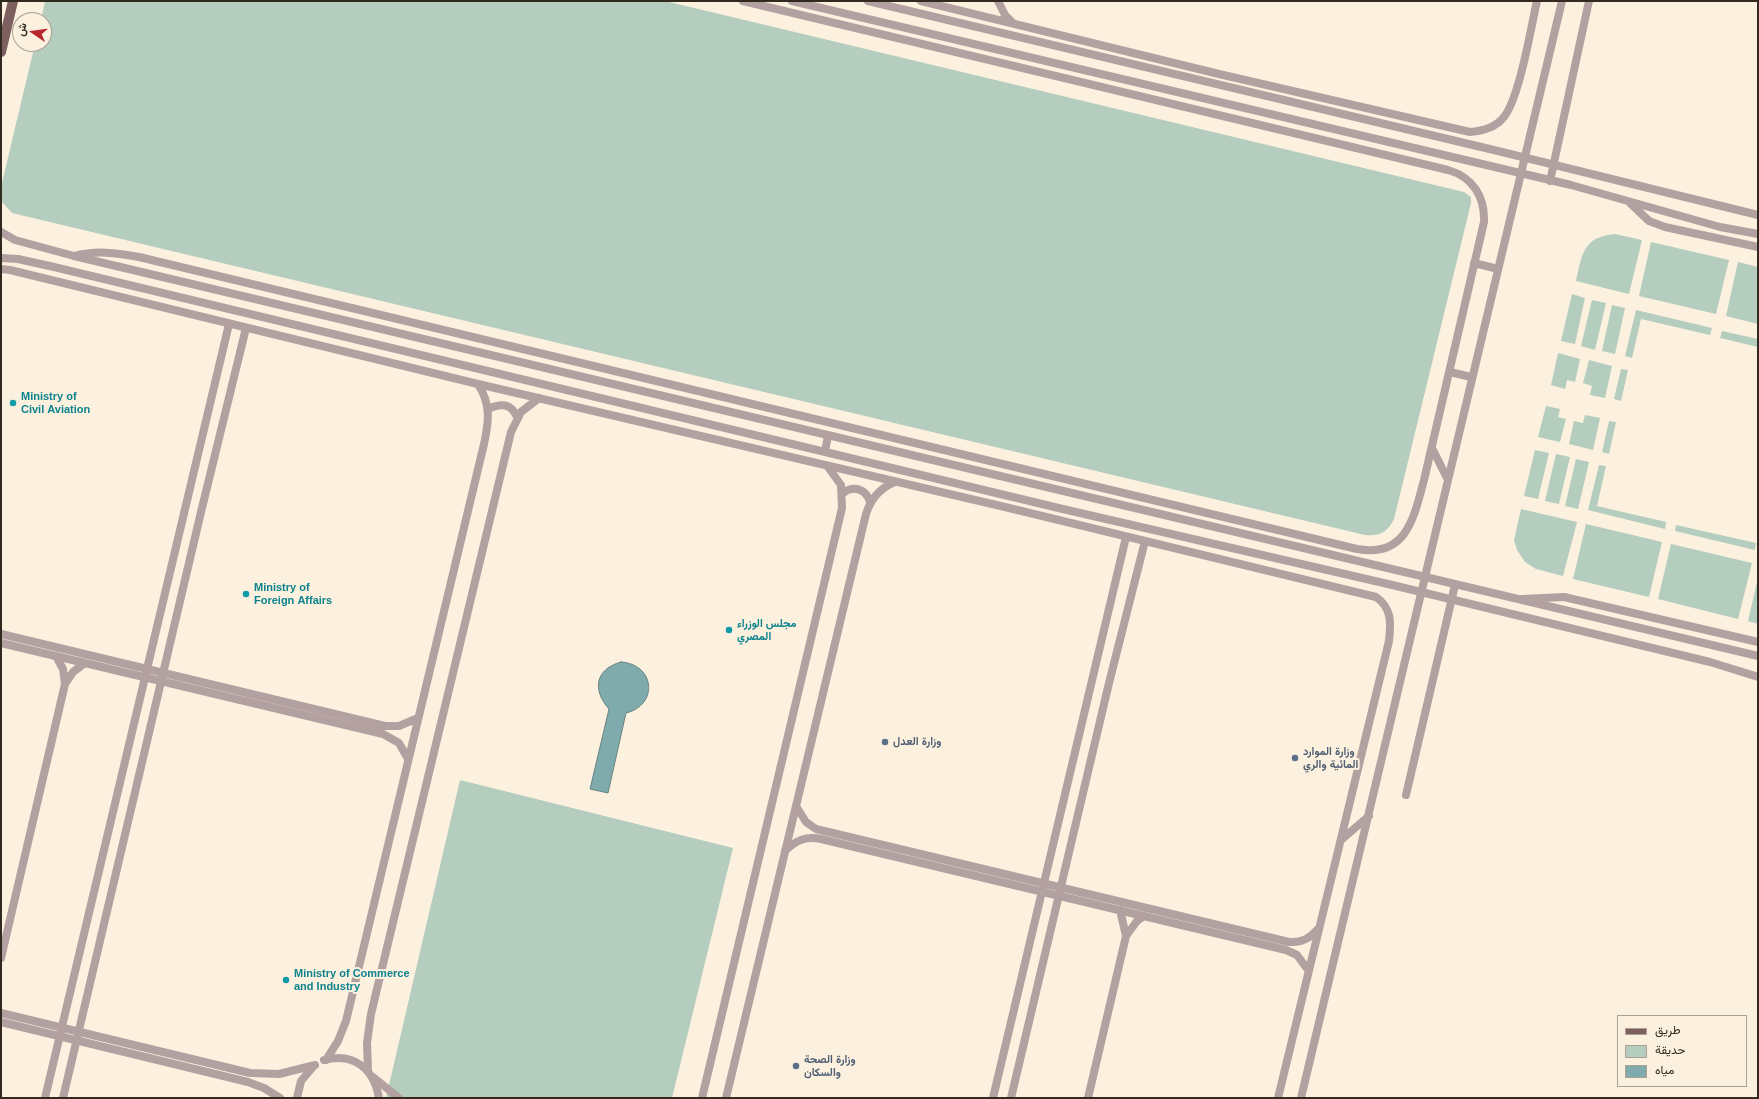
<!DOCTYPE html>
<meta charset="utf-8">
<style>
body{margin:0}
#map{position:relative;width:1759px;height:1099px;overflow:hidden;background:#fcf0de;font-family:Arial,Vazirmatn,sans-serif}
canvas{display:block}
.frame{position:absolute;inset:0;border:2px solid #322a1f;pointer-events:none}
.legend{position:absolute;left:1617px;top:1015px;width:130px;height:72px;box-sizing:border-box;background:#fcf0de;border:1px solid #aba192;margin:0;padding:5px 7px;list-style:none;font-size:12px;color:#322a1f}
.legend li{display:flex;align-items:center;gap:8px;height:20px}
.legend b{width:20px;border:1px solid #aba192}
.north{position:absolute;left:12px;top:12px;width:40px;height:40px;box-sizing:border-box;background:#fcf0de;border:1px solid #aba192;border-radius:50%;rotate:283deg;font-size:11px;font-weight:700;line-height:16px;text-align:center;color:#322a1f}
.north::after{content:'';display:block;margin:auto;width:14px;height:18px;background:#b72730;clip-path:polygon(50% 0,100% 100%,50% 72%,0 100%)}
</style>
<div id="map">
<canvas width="1759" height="1099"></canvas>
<div class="frame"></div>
<ul class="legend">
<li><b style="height:5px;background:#7d5f5f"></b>طريق</li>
<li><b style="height:11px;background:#b4cdbe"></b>حديقة</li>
<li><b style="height:11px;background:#80abac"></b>مياه</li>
</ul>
<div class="north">ش</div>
</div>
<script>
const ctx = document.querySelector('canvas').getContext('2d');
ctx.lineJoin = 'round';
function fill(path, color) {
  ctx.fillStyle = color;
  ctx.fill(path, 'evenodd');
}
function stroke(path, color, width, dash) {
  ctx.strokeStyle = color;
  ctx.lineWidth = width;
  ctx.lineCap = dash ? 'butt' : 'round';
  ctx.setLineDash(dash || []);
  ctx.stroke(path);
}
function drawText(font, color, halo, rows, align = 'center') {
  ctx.font = font + ' Arial,Vazirmatn,sans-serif';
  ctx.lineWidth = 4;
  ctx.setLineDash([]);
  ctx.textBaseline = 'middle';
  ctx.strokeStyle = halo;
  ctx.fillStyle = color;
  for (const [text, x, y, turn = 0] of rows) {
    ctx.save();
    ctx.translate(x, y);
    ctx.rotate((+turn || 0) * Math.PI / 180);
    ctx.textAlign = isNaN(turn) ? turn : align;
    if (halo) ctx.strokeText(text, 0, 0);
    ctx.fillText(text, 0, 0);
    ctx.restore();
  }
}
const green = new Path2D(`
 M45,1H665L1464,192L1471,197V203L1394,519C1387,533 1380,536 1365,535L12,213L2,202L1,187L35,44H44V20H41Z
 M1615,234L1642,240L1629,294L1576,281C1582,254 1583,237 1615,234Z
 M1651,242L1729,260L1716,314L1639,296Z
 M1738,262L1758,267V324L1726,316Z
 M1572,294L1585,298L1575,344L1561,341Z
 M1592,300L1606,303L1595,350L1581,346Z
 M1612,305L1625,308L1615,354L1602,351Z
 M1636,310L1712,328L1710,335L1641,319L1632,358L1625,356Z
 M1722,331L1758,339V347L1720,338Z
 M1558,353L1580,359L1575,382L1567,380L1565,389L1551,385Z
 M1589,360L1612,366L1605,398L1590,395L1592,386L1583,383Z
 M1621,369L1628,370L1621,401L1614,399Z
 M1546,406L1560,409L1558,417L1566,419L1560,442L1538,437Z
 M1585,415L1600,418L1593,450L1569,444L1574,421L1583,423Z
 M1609,421L1616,422L1609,454L1602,452Z
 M1535,450L1549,453L1538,499L1524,496Z
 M1556,454L1570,457L1559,504L1545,501Z
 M1576,459L1589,462L1578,509L1565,506Z
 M1599,465L1606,466L1597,506L1666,522L1665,529L1588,510Z
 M1521,509L1577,522L1563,576L1536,569L1525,562L1517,550L1514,540Z
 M1586,524L1662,542L1649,597L1573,579Z
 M1676,525L1756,543L1755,550L1675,531Z
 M1671,544L1752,563L1738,619L1658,599Z
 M1758,578V624L1748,621Z
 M460,780L733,848L672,1098H386Z`);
const water = new Path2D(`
 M621,662C655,664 659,705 626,713L608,793L590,789L609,709C592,690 595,669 621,662Z`);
const minor = new Path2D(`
 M792,1L1571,185L1720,227L1758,234
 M868,1L1498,151L1758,215
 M921,1L1219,74L1470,132C1482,131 1495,128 1503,118C1519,101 1531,27 1537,1
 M998,1L1005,15L1013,23
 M1550,181L1589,1
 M1630,203L1649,221L1665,227L1758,247
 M1,232L15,240L74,256L1758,656
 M74,256C97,250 116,253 139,257L1357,549C1407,558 1414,517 1424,480L1484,222C1485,197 1473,177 1448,170L743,1
 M1,258L18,259L54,267L1067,510L1388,584L1710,662L1758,677
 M1474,263L1498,269
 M1,269L10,270L478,384L1005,507L1376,597C1392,608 1391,623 1389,641L1278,1098
 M1450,372L1471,377
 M488,409C501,403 511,403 517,417
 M1432,448L1447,478
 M825,451L828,436
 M843,493C854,485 866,489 870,502
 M1522,599L1564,597L1758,642
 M1,634L385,726H399L418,718
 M1,643L383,734L399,743L408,759
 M65,684L73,672L85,663
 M1406,795L1455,585
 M796,806L806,822L816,829L1289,942C1302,943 1310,938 1318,929
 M1341,840L1369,816
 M785,851C796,840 806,836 821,839L1286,950L1297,955L1308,970
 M1120,910L1126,936
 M1,958L65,684L63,669L56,656
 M1,1013L250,1073L279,1074L315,1065
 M1,1022L248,1082L264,1088L280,1098
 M324,1060C354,1052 374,1069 379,1098
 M326,1060L338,1041L346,1021L484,444C489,421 491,404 478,384
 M368,1071L367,1043L371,1014L511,432L521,412L539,398
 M373,1077L399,1098
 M45,1098L229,324
 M63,1098L201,512L246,328
 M297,1098L301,1081L313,1067
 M702,1098L842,508L841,485L828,467
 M726,1098L866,514C871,498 880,488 895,482
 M993,1098L1126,537
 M1011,1098L1109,683L1145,541
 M1088,1098L1126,936L1137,921L1144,916
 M1301,1098L1562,1`);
const major = new Path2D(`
 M1,52L13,1`);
const markers = [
 [13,403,4,"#0f9aa8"],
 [246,594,4,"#0f9aa8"],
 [729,630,4,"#0f9aa8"],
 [885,742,4,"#5c6f8a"],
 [1295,758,4,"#5c6f8a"],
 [286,980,4,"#0f9aa8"],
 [796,1066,4,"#5c6f8a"]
];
const cultureNames = [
 ["Ministry of",21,397],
 ["Civil Aviation",21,410],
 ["Ministry of",254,588],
 ["Foreign Affairs",254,601],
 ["مجلس الوزراء",737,624],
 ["المصري",737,637],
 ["Ministry of Commerce",294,974],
 ["and Industry",294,987]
];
const serviceNames = [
 ["وزارة العدل",893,742],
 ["وزارة الموارد",1303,752],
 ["المائية والري",1303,765],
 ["وزارة الصحة",804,1060],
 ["والسكان",804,1073]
];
fill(green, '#b4cdbe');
fill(water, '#80abac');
stroke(water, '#698482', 1);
stroke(minor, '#b3a1a1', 8);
stroke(major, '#7d5f5f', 10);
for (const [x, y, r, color] of markers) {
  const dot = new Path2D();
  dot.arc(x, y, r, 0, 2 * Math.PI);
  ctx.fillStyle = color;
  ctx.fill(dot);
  stroke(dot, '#fcf0de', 1.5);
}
drawText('bold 11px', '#0d838f', '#fcf0de', cultureNames, 'left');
drawText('bold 11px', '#4e5e75', '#fcf0de', serviceNames, 'left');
</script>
